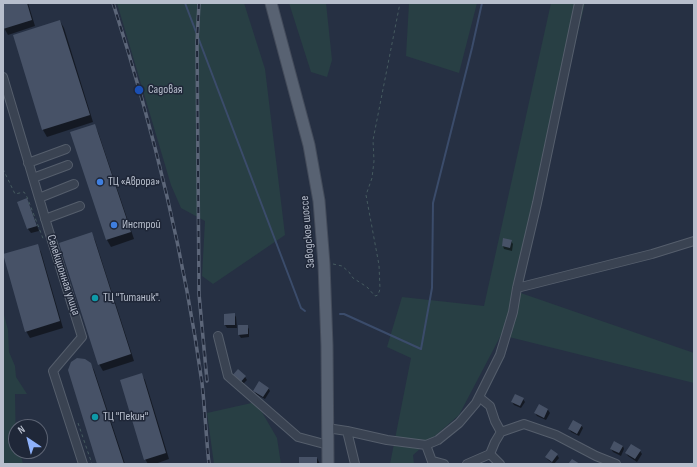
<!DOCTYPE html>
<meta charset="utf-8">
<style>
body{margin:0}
#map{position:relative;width:697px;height:467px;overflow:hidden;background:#263043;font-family:"Sofia Sans Condensed",sans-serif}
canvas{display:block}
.frame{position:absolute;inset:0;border:4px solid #b7becc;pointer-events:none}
.north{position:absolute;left:8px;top:419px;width:40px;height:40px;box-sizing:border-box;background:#1f2738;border:1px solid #5c6373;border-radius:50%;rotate:325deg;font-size:11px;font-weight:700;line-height:16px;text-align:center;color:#b7becc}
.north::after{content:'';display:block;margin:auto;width:14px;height:18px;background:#8eb1fa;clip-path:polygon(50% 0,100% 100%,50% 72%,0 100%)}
</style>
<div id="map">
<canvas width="697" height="467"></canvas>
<div class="frame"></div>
<div class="north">N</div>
</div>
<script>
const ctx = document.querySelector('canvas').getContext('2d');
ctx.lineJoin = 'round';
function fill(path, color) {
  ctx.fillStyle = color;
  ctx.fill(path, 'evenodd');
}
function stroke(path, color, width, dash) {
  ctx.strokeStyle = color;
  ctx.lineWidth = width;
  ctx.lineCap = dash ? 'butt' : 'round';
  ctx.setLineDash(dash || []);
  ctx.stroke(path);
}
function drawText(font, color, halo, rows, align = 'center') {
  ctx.font = font + ' "Sofia Sans Condensed",sans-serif';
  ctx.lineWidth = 3;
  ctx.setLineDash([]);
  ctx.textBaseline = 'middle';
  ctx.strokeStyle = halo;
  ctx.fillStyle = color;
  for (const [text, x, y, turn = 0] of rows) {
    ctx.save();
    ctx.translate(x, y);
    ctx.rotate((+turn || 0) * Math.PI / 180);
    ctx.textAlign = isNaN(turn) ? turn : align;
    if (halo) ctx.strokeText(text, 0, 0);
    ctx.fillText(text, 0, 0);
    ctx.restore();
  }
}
const green = new Path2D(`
 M117,3H244L265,69L285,235L213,284L202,276L205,221L181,208L171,185Z
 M289,3H326L332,60L327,77L311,72Z
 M409,3H477L459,73L406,56Z
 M551,3H585L515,291L694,353V383L501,335L459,415L413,455L414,464H390L411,358L387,347L402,297L484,306Z
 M3,311L8,330L9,352L15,366L16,377L27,394H15L16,451H20L23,464H3Z
 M256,402L277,438L281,464H214L207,413Z`);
const shadow = new Path2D(`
 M3,3H28L35,26L8,35L3,26Z
 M60,21L64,28L93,122L47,137L43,130L14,36Z
 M94,125L98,132L134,239L111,247L107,240L71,133Z
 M29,204L39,231L31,233L28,229Z
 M91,233L95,240L134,361L103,371L99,364Z
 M504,239L511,241L513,244L512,251L504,249L503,246Z
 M37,245L41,252L63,328L30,338L26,331Z
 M234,314L236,317L237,328H227L225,325V315Z
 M247,326L249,329V337L241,338L239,335Z
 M90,363L94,370L125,464H98Z
 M141,374L145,380L169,459L155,464H148L145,459Z
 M245,377L247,380L241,386L234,380Z
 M268,388L270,391L265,399L256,394L254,391Z
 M523,399L525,402L521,408L514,405L512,402Z
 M539,405L548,410L550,413L546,420L537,416L535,413Z
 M581,425L583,428L579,436L571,432L569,429Z
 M623,446L624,449L621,456L613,452L611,449Z
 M640,451L642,454L637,462L628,456L626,453Z
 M557,455L559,458L554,464L548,460L546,457Z
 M317,458L320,464H300Z`);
const stream = new Path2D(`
 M185,3L301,308L305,311
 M340,314H344L421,349L432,288L433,203L472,48L482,3`);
const building = new Path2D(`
 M3,3H27L32,20L3,29Z
 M60,20L90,115L42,130L13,35Z
 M95,124L131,232L106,240L70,132Z
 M27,198L37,226L27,229L17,202Z
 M92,232L131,354L98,365L59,243Z
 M503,238L512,240L510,248L502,246Z
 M38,244L60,321L25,332L3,254Z
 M235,313V325H224V314Z
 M238,325H248V334L238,335Z
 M77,358L85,359L91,363L124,464H97L68,370L71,362Z
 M238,369L246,376L239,384L231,377Z
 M142,373L166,453L144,460L120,380Z
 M259,381L269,388L263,397L253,391Z
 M515,394L524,398L520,406L511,402Z
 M539,404L548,409L544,418L534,413Z
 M573,420L582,425L577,434L568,429Z
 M614,441L623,446L619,453L610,449Z
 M631,444L641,450L635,459L625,453Z
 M551,449L558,454L552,462L545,457Z
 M299,457H317V464H299Z
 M572,459L580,464H568Z`);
const path = new Path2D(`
 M3,169L15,194L24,192L27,197L44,241
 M333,264L342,266L349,272L353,278L367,287L375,296L378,295L380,289L379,265L366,195L372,178L374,161L373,140L400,3
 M78,423L92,464`);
const minor = new Path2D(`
 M3,77L48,228L82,337L53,371L83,464
 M28,163L66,149
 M33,178L68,165
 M39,198L74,184
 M45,219L80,206
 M517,288L652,254L694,241
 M218,336L228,376L298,437L328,445
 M479,397L490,406L495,421L501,432L524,424L556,435L596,456L616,464
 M327,428L347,431L387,440L426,445L438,440L459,423L476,403L500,355L513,312L517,288L537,203L579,3
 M347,431L355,464
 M426,445L433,464
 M433,461L444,464
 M467,464L490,454
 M500,464L490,454L495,442L501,432`);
const major = new Path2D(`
 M271,3L309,145L319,201L324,264L327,346L328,464`);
const rail = new Path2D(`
 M113,3C153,127 184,254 202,383C205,409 206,437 209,464
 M199,3L197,42L199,294L207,381`);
const markers = [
 [139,90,5,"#1a4fb4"],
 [100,182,4,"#3f7fe0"],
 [114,225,4,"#3f7fe0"],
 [95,298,4,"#0f9aa8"],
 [95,417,4,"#0f9aa8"]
];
const poiNames = [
 ["Садовая",148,90],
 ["ТЦ «Аврора»",108,182],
 ["Инстрой",122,225],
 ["ТЦ \"Титаник\".",103,298],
 ["ТЦ \"Пекин\"",103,417]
];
const streetNames = [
 ["Заводское шоссе",308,232,-95],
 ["Селекционная улица",63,275,72]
];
fill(green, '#283f44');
fill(shadow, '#0007');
stroke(stream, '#3b4c6b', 2);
fill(building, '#475267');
stroke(minor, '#555e6c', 10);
stroke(major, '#444c5b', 13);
stroke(path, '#465b60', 1, [3, 3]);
stroke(minor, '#3a4352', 8);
stroke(major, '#586272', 11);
stroke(rail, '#5c6679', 3.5);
stroke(rail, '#1f2738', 2, [6]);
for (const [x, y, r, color] of markers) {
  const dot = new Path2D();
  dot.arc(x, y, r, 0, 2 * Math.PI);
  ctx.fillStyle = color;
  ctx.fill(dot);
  stroke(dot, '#1f2738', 1.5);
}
drawText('12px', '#b7becc', '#1f2738', poiNames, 'left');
drawText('12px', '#b7becc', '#1f2738', streetNames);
</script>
